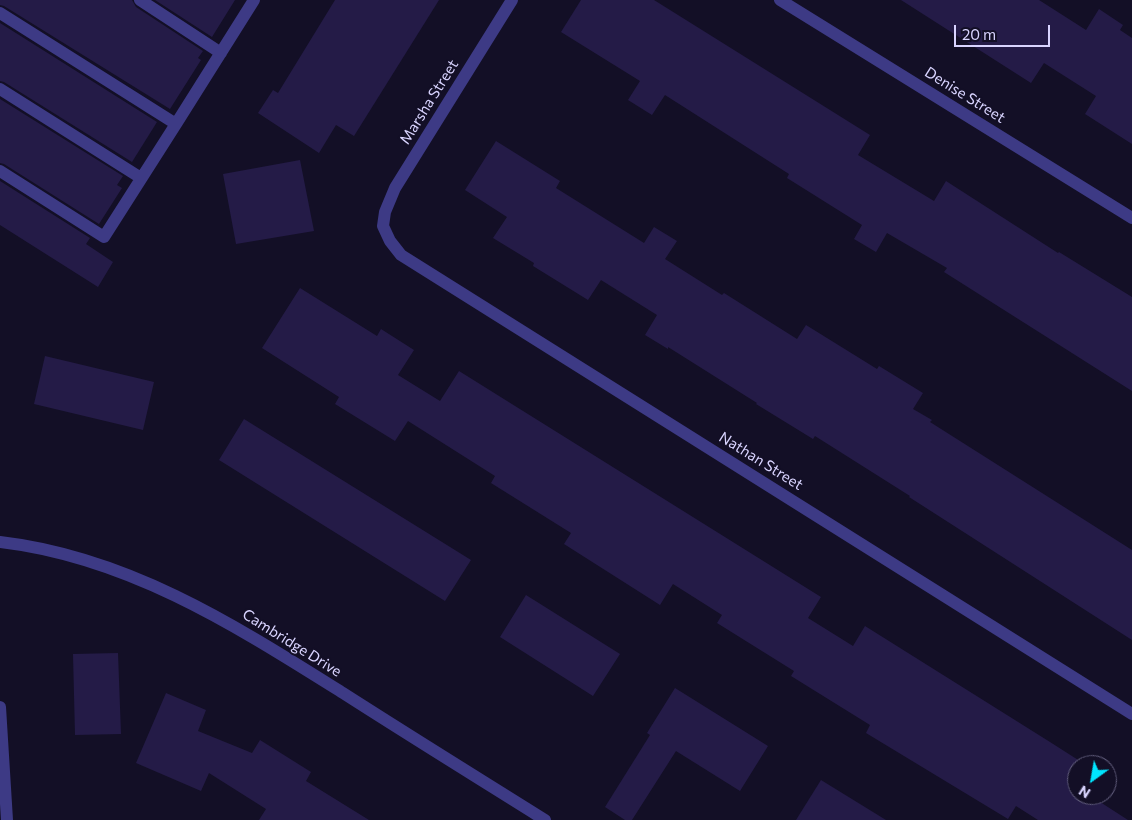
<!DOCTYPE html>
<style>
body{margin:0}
#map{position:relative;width:1132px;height:820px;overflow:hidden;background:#130f26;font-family:Commissioner,sans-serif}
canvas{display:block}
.north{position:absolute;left:1067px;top:755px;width:50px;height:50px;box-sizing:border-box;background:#130f26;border:1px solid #625e7d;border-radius:50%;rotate:212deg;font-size:14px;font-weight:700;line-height:20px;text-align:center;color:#d9d4ff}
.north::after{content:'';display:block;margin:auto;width:18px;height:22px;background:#00e5ff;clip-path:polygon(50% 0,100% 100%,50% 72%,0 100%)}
.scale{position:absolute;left:954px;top:25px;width:96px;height:22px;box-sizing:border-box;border:2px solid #d9d4ff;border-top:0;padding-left:6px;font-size:15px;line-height:18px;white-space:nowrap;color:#d9d4ff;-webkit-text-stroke:4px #130f26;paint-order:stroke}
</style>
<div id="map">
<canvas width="1132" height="820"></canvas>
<div class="north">N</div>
<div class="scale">20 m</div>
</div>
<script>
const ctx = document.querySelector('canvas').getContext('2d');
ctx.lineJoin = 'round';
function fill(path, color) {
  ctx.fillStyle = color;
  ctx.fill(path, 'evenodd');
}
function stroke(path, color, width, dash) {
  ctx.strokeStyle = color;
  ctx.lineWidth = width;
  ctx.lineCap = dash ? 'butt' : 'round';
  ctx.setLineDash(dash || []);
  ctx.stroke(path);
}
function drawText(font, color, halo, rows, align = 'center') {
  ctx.font = font + ' Commissioner,sans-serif';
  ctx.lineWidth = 4;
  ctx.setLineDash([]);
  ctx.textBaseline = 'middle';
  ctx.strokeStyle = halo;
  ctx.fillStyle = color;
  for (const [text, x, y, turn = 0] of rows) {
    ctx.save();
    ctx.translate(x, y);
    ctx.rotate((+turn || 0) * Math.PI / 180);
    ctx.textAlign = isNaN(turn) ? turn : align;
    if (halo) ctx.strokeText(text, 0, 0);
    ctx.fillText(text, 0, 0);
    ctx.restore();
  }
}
const building = new Path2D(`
 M0,0H132L136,7L203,51L198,58L201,60L170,109L4,6L0,5Z
 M155,0H235L212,37Z
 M335,0H439L354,136L336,125L319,153L258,113L273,90L278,93Z
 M581,0H654L870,135L858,155L934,201L946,181L1058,253L1059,252L1132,297V391L944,272L947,268L887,233L876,252L854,239L862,225L787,178L789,174L665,95L652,115L628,100L640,81L561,32Z
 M901,0H1039L1086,30L1099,9L1123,25L1120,30L1132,38V144L1085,114L1096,96L1044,63L1031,83Z
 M0,23L157,122L132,162L4,82L0,81Z
 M0,99L123,176L117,185L122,188L99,224L4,164L0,163Z
 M496,141L560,181L556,188L644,243L654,227L677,241L665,259L722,295L724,293L797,339L806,325L877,369L879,366L923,393L913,409L932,420L930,422L1132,550V640L909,497L910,496L815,436L813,439L756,404L757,403L668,347V349L645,335L657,315L601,280L588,300L533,266L534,263L493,238L507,217L465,190Z
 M300,160L314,231L236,244L223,174Z
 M0,181L90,238L86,244L113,262L98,287L0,225Z
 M300,288L377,336L381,329L414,350L398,375L440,401L459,371L821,597L808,618L853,646L865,626L1050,742L1086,765H1077V795H1100L1097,800L1128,820H1038L1016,806L1008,819L866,733L870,725L791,676L794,671L717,623L722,615L673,584L660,605L564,544L571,533L491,483L495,476L408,421L395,441L335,404L339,397L262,348Z
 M45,356L154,382L143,430L34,404Z
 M244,419L471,560L445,601L219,460Z
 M526,595L620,654L593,696L500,637Z
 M118,653L121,734L75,735L73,654Z
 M675,688L768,746L740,791L676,751L632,820H625L605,807L650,735L647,733Z
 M166,693L206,710L198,731L252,753L260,740L311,772L306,781L369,820H259L266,809L209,773L201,791L136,763Z
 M821,780L886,820H796Z`);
const lane = new Path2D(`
 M140,0L221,53
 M0,13L176,124L254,0
 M0,89L141,178
 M0,171L104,237L176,124`);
const street = new Path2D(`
 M512,0L395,188L385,212L383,226L390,241L401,255L1132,714
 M780,0L1132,218
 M0,542C129,557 236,626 343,693C410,736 478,778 545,820
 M0,707L7,820`);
const streetNames = [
 ["Denise Street",965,95,32],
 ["Marsha Street",429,102,-58],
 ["Nathan Street",761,461,32],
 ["Cambridge Drive",292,643,32]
];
fill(building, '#241b47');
stroke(lane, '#3d3a85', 12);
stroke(street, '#3d3a85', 12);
drawText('15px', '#d9d4ff', '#130f26', streetNames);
</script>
